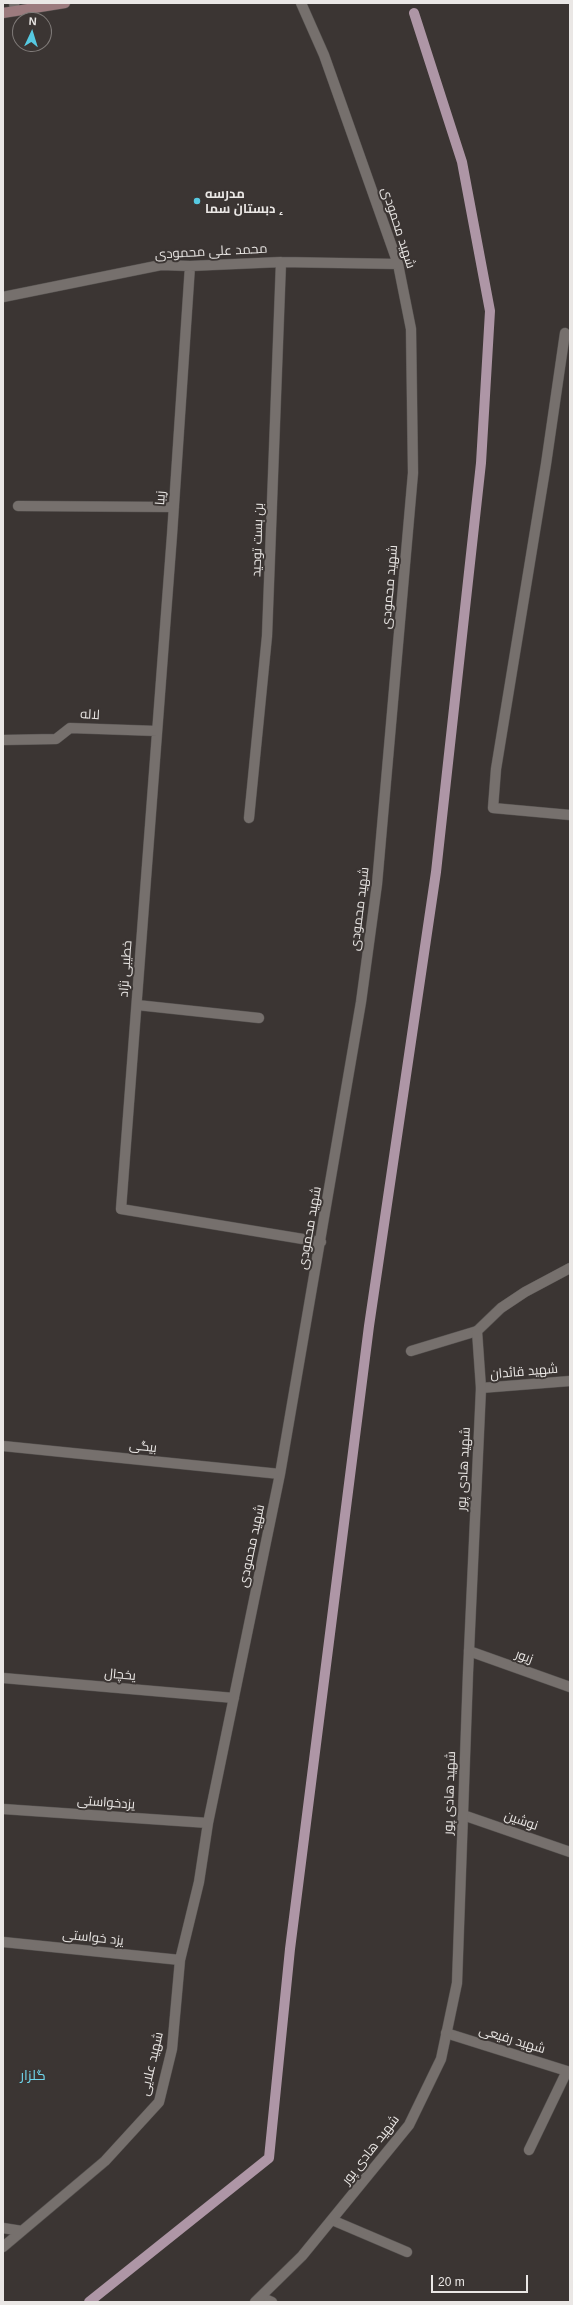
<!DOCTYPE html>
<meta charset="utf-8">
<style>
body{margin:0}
#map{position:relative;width:573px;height:2305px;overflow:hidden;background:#3b3533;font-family:Arial,sans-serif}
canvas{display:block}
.frame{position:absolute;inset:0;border:4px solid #eae7e5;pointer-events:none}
.north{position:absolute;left:12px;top:12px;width:40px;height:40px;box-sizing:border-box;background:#3b3533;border:1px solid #817c7a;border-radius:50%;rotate:4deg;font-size:11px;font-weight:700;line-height:16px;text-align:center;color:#eae7e5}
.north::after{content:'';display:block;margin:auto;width:14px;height:18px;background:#56c9e1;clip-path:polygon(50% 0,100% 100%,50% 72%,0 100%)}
.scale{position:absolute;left:431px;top:2275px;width:97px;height:18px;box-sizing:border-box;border:2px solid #eae7e5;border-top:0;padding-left:5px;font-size:12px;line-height:14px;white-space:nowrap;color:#eae7e5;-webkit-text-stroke:3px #3b3533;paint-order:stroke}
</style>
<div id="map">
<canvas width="573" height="2305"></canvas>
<div class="frame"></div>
<div class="north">N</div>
<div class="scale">20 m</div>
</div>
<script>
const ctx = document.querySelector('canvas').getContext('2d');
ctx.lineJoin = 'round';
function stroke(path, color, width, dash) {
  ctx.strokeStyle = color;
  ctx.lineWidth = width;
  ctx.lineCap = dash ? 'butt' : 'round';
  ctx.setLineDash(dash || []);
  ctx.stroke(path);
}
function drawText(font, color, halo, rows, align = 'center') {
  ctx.font = font + ' Arial,Cairo,sans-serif';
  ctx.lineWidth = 4;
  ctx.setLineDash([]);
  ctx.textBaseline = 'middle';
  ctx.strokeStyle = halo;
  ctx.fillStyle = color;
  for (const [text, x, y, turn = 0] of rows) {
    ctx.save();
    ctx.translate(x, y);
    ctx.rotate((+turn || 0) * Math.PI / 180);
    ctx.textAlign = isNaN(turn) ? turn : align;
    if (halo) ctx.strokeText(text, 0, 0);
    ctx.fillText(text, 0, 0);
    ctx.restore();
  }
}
const stream = new Path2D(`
 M89,2302L269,2158L290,1949L369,1326L436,872L481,463L490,311L462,162L414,13`);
const minor = new Path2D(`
 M14,3L15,11
 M190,266L172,535L121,1209L321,1242
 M3,297L161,265L190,266L281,262L398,264
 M565,333L546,464L496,769L493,808L570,815
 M18,506L174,507
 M3,740L56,739L70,728L157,731
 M249,818L267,636L281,262
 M137,1005L259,1018
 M411,1351L477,1331
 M481,1388L570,1381
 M3,1446L280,1474
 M469,1651L570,1687
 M3,1678L234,1698
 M3,1809L208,1823
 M463,1815L570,1852
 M3,1942L180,1960
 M446,2033L570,2072
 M529,2150L567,2071
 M332,2220L407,2252
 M3,2228L22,2231
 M3,2247L105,2161L159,2102L172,2049L180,1960L199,1882L208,1823L280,1474L361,1002L377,884L413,473L411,329L398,264L324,55L301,3
 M261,2297L272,2302`);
const tertiary = new Path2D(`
 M255,2302L302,2256L409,2125L441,2059L457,1983L468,1673L481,1388L477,1331L501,1308L525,1292L570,1268`);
const secondary = new Path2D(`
 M3,13L65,3`);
const markers = [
 [197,201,4,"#56c9e1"]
];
const poiNames = [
 ["مدرسه",205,194],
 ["دبستان سما ٕ",205,209]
];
const streetNames = [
 ["شهید محمودی",398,228,72],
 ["محمد علی محمودی",211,252,-3],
 ["زیبا",161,498,-86],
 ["بن بست توحید",258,540,-88],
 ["شهید محمودی",390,587,-85],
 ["لاله",90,715,3],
 ["شهید محمودی",360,909,-83],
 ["خطیبی نژاد",126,969,-86],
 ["شهید محمودی",310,1228,-80],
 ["شهید قائدان",524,1372,-5],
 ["بیگی",143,1447,6],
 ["شهید هادی پور",464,1469,-87],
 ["شهید محمودی",252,1546,-78],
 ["زیور",524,1657,20],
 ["یخچال",120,1675,5],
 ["شهید هادی پور",450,1793,-88],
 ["یزدخواستی",106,1803,4],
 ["نوشین",521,1821,19],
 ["یزد خواستی",93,1938,6],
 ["شهید رفیعی",512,2040,17],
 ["شهید علایی",152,2064,-77],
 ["شهید هادی پور",371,2150,-52]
];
const neighbourhoodNames = [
 ["گلزار",33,2076]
];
stroke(stream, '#ae96a6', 10);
stroke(minor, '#565250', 11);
stroke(tertiary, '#565250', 11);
stroke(secondary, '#565250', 11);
stroke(minor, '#76706d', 10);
stroke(tertiary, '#76706d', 10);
stroke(secondary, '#9c7b7e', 10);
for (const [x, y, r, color] of markers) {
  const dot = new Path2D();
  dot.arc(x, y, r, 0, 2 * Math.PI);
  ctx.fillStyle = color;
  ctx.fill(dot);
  stroke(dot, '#3b3533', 1.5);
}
drawText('bold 13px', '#eae7e5', '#3b3533', poiNames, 'left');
drawText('13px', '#eae7e5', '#3b3533', streetNames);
drawText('14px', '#70d6ec', '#3b3533', neighbourhoodNames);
</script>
